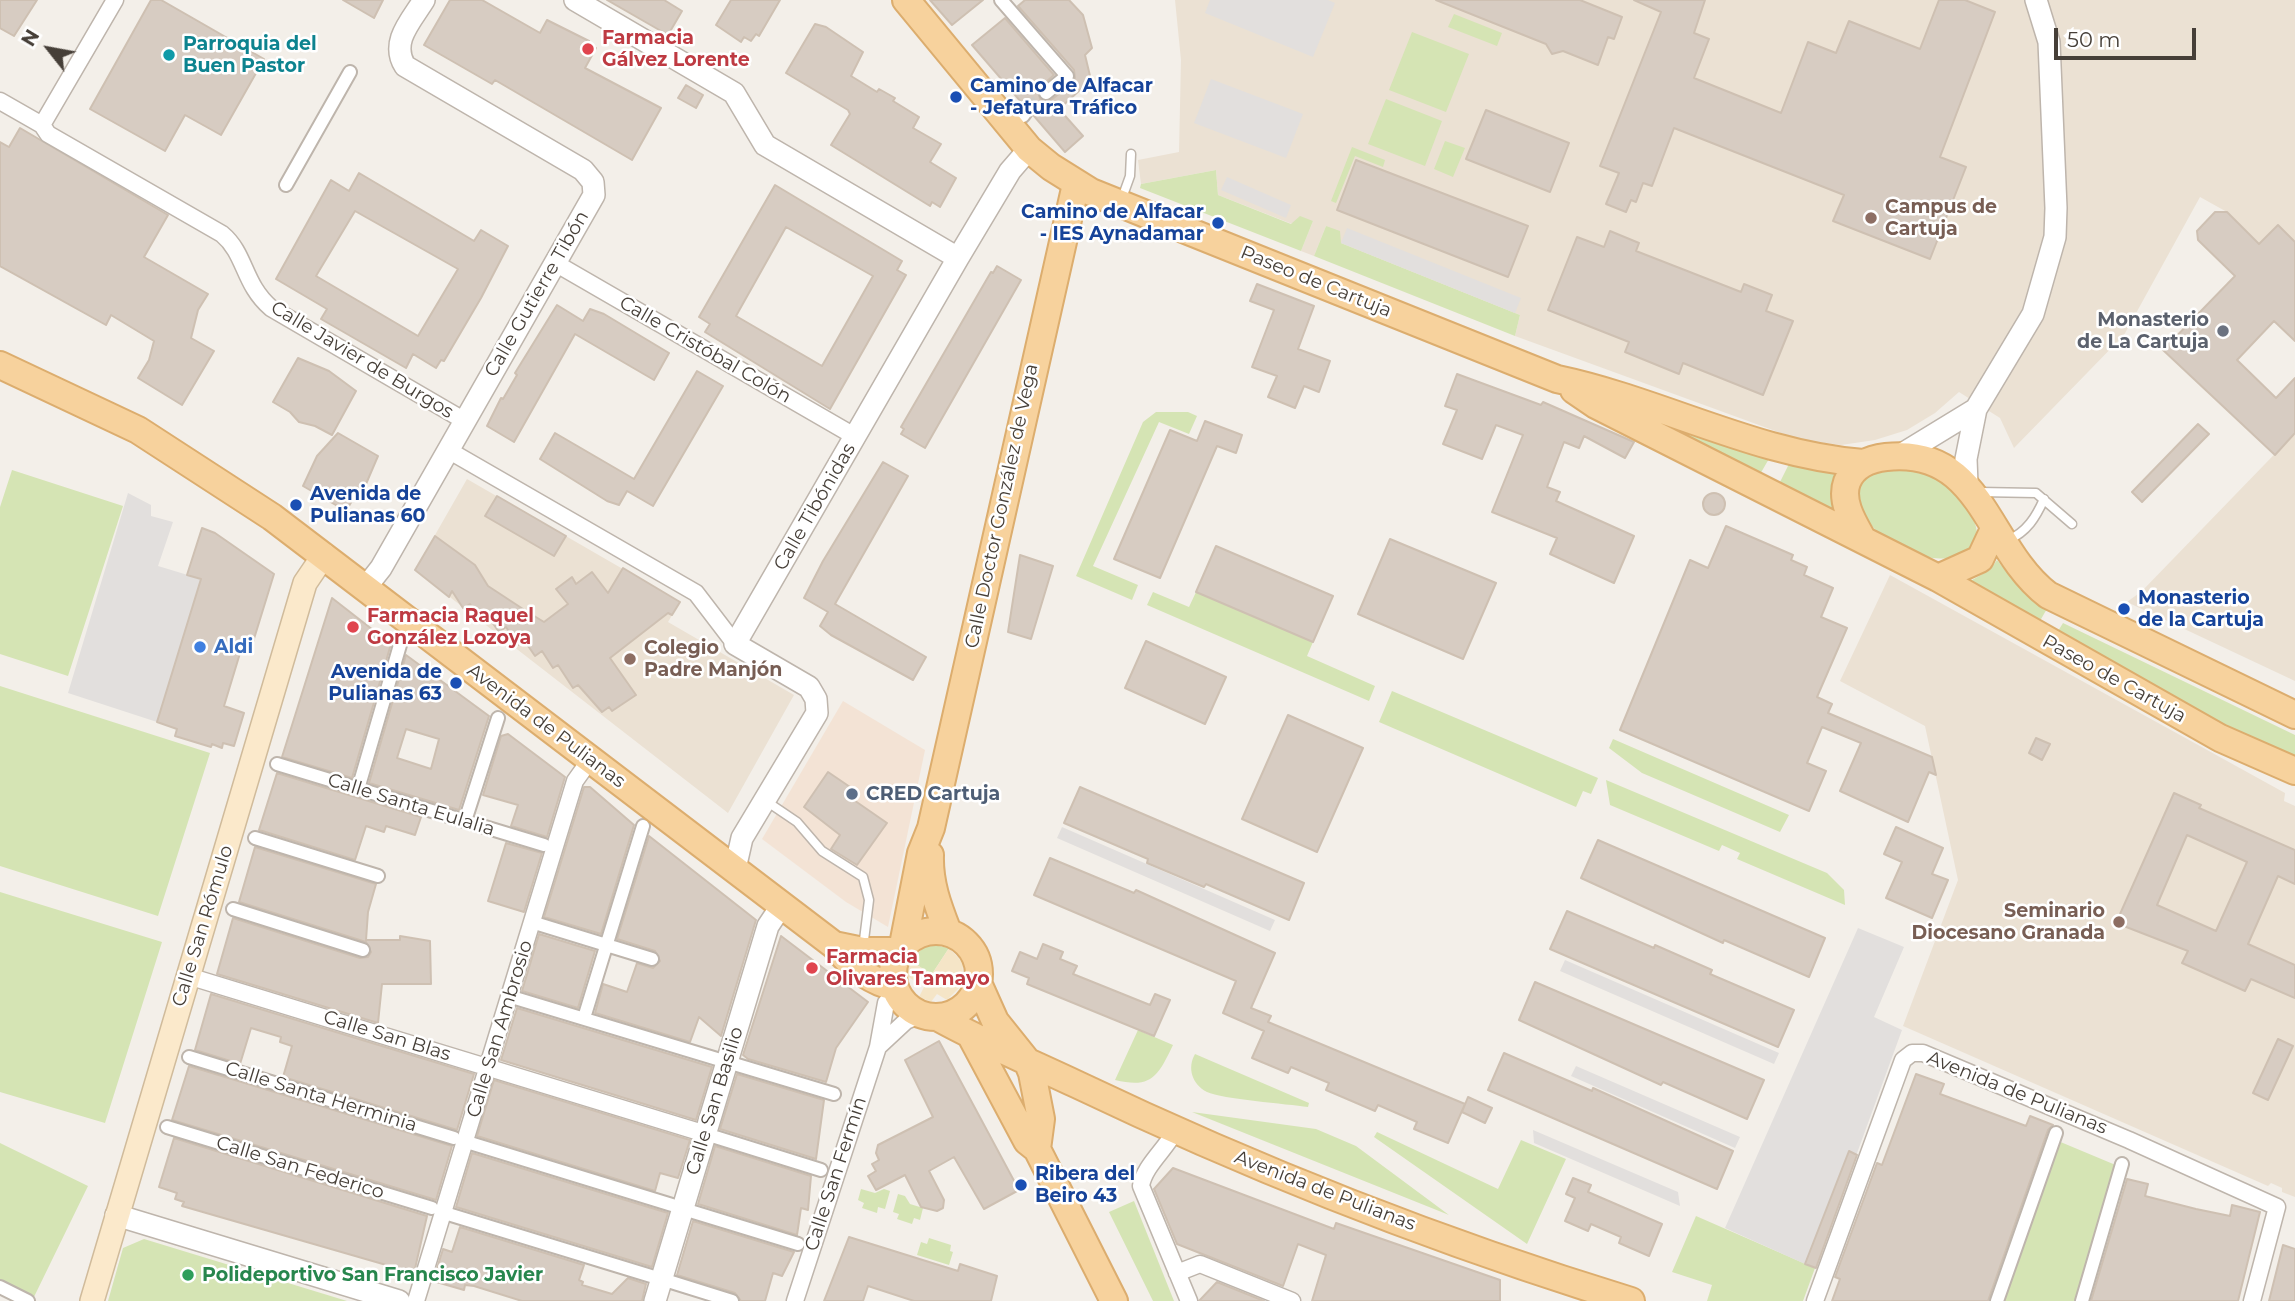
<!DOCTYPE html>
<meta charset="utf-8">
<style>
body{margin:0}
#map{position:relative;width:2295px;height:1301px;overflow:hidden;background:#f3efe9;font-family:Montserrat,sans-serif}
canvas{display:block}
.north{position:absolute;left:14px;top:14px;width:70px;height:70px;-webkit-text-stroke:5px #fff;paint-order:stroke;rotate:301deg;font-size:19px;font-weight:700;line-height:28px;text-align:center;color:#463f38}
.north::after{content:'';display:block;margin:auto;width:24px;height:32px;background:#463f38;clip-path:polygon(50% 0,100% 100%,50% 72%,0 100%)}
.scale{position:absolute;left:2054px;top:28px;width:142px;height:32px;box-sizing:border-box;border:4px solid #463f38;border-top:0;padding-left:9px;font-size:21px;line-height:24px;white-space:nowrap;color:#463f38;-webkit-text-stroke:5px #fff;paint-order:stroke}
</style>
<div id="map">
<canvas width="2295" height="1301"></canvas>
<div class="north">N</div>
<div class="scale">50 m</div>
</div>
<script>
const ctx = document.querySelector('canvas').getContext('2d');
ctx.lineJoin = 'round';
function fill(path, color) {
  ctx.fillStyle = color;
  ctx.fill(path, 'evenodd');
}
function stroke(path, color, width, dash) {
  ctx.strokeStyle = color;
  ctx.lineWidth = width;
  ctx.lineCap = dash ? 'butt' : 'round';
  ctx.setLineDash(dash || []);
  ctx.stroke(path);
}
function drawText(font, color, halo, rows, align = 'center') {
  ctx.font = font + ' Montserrat,sans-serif';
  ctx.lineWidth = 5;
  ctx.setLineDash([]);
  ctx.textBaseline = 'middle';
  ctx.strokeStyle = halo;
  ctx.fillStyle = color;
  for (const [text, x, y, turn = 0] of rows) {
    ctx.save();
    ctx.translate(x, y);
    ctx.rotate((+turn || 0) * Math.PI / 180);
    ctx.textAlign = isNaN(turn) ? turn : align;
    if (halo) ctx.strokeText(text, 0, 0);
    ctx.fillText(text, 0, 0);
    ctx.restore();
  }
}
const commercial = new Path2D(`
 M843,701L925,750L888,927L846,902L762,839Z`);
const education = new Path2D(`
 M1175,0H2295V242L2278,225L2259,244L2227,212L2200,197L2124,335L2014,448L2000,418L1959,392L1935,413L1907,430L1875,440L1841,445L1800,440L1515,336L1520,315L1341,243L1326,226L1314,256L1301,251L1313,221L1292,224L1218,195L1216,170L1141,184L1138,160L1179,152L1181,60Z
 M2295,433V681L2127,602L2142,591Z
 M467,479L680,602L668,622L794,695L728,813L415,570Z
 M1890,575L2285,793L2284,801L2295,806V1197L2282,1192V1188L2271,1183L2268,1186L1903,1026L1958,880L1925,726L1840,681Z`);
const green = new Path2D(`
 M1454,14L1502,33L1497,46L1448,27Z
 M1412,32L1469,54L1446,112L1389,90Z
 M1386,99L1442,121L1425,166L1368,144Z
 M1445,141L1465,148L1453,177L1434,169Z
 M1352,147L1385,160L1383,167L1355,156L1336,203L1331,201Z
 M1216,170L1218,195L1291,224L1300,216L1313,221L1301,251L1140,188L1141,184Z
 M1326,226L1340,231L1341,243L1520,315L1515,336L1314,256Z
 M1156,412H1188L1197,416L1189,434L1159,422L1093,566L1138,585L1132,600L1076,576L1143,422Z
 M1681,425L1770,457L1759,476L1677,434Z
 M1789,464L1835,472L1832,512L1778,486Z
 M1903,469C1929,474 1951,483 1966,506C2019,585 1864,571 1857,490C1866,471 1884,470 1903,469Z
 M12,470L123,506L68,676L0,654V507Z
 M1997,560L2017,585L2048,607L2037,626L1963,585L1990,570Z
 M1153,592L1189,607L1196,592L1313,642L1307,656L1375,686L1369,701L1147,605Z
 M2063,623L2295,735V760L2236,735L2055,636Z
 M0,686L210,753L158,916L0,866Z
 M1392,691L1598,778L1591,794L1583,791L1576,807L1379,722Z
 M1613,739L1789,815L1780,832L1642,773L1609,748Z
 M1606,780L1827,873L1844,890L1845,905L1737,859L1740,853L1722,845L1719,851L1610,805Z
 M0,892L162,942L105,1123L0,1092Z
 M933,945L949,948L932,974L910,961L923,948Z
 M1138,1030L1173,1045C1158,1076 1152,1089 1115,1080Z
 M1195,1054L1309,1103L1308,1107C1287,1104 1222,1099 1207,1092C1192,1084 1187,1068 1195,1054Z
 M1192,1112L1316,1129L1356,1146L1449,1215Z
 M1377,1132L1498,1189L1521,1140L1566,1159L1527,1244L1374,1137Z
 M2051,1138L2118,1166L2078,1301H1993Z
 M0,1143L88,1186L32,1301L0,1291Z
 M861,1189L875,1193L884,1189L890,1191L885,1209L878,1207L877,1213L862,1208L864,1203L858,1200Z
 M898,1194L905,1196L910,1204L923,1208L920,1220L914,1218L912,1224L897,1219L899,1214L893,1212Z
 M1134,1201L1174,1301H1153L1109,1212Z
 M1696,1216L1815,1268L1803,1301H1707L1712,1285L1672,1272Z
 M929,1238L951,1245L950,1251L953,1252L949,1265L917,1255L921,1242L927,1244Z
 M144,1239L347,1301H108L123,1248Z`);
const sand = new Path2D(`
 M949,948L963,963L962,985L947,1000L937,994L931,1002L919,997L924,987L907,976L910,961L932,974Z`);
const parking = new Path2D(`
 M1210,0H1328L1335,3L1313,57L1205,13Z
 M1211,79L1303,114L1286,158L1194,123Z
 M1227,177L1291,205L1286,218L1221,190Z
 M1347,228L1521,298L1515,313L1341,243Z
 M128,493L151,505V516L173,522L158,566L201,579L157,722L68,693Z
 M1062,827L1275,920L1270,931L1057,838Z
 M1858,928L1904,947L1874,1017L1902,1030L1819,1257L1809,1253L1805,1264L1725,1228Z
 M1565,960L1779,1053L1774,1064L1560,971Z
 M1576,1066L1740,1137L1735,1148L1571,1076Z
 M1533,1130L1678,1192L1680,1206L1534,1143Z`);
const building = new Path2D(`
 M0,0H37L14,36L0,28Z
 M151,0H161L264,59L221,135L185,115L165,151L90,109Z
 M343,0H383L374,18Z
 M450,0H482L540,33L547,20L589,41L587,43L596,48L585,68L661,108L632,160L495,80L492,84L424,45Z
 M607,0H664L682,11L668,35Z
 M731,0H780L759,36L756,34L751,41L744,37L741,42L716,25Z
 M930,0H983L952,25Z
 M1025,0H1069L1083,15L1092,48L1085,55L1091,80L1059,109L1083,136L1065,152L1034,116L1037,109L1034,102L1022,103L972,45L1005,18L1054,75L1038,89L1040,99L1051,100L1073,83L1075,78L1074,70L1018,6Z
 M1436,0H1580L1622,17L1614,39L1608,37L1598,65L1563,51L1552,54L1546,44Z
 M1634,0H1705L1694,33L1709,39L1694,78L1781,113L1808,42L1836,53L1849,21L1920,49L1939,0H1965L1995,12L1940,157L1966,167L1930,259L1833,221L1844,195L1674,128L1652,186L1643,183L1636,202L1631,200L1626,212L1606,204L1619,173L1600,166L1661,12Z
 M815,24L826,27L863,52L851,76L877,92L879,89L895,98L893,101L919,117L913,128L941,144L930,162L956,178L940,207L932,202L930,206L831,145L850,114L848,110L786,73Z
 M686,85L703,95L696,108L678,98Z
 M1486,110L1569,143L1550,192L1466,159Z
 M20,128L168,215L144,257L208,294L198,310L191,338L214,351L182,405L138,378L149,360L154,341L111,315L106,325L0,266V142L9,147Z
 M1356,160L1528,226L1508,277L1337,210Z
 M359,173L474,241L481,230L508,246L481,298L444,361L441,360L436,368L413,354L406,368L321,319L327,309L276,279L331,180L349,191ZM355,211L458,269L418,336L316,276Z
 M775,185L902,261L897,270L906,275L830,409L705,332L710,324L699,317ZM786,227L873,276L822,366L736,316Z
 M2215,212H2227L2259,244L2278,225L2295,242V341L2274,321L2237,360L2276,398L2295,378V433L2275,455L2163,350L2235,276L2198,240L2197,231Z
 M1610,231L1639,243L1636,251L1741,292L1744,284L1772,295L1766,311L1793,321L1763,395L1683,363L1679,374L1625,352L1629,342L1548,310L1577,237L1604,247Z
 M997,266L1021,280L925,448L901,434L904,429L901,427L991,272L993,273Z
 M1257,284L1314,306L1298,349L1330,361L1319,392L1304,386L1295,408L1268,397L1277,376L1252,367L1274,310L1250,301Z
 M557,305L583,321L590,309L604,314L669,353L654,380L575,334L514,442L487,426L501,398L503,399L517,375L515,373Z
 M298,358L329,371L356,391L332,435L315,426L299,422L290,412L273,402Z
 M697,371L723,386L653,506L627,491L619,505L607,501L540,459L555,433L634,479Z
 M1457,374L1541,405L1543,402L1634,442L1625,458L1584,436L1579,448L1564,442L1547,487L1560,492L1556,501L1634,536L1614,583L1550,554L1557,538L1492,512L1523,435L1496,425L1482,459L1443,444L1457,410L1445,406Z
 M1205,421L1242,435L1236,453L1217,446L1160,578L1114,559L1170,430L1197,441Z
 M2198,424L2209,434L2142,502L2132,492Z
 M338,433L378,456L366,484L361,490L359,489L346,511L303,486L317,456Z
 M883,462L908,476L835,604L926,657L913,680L831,635L820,626L828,612L804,598L823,561Z
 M1703 504a11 11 0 1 1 22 0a11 11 0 1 1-22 0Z
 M497,496L566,536L554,556L485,516Z
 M1726,526L1793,555L1791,560L1807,567L1804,575L1833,588L1821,617L1847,628L1817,697L1832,704L1828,713L1932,757L1936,775L1929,772L1908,822L1840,791L1861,743L1822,727L1807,763L1826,771L1809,811L1620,730L1690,560L1708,568Z
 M202,528L215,533L274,574L253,642L244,640L224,706L244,713L234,746L223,743L222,748L212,744L211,747L175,736L177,729L157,722L201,579L187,575Z
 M435,536L475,565L488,586L523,609L520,615L526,611L544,622L568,604L556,589L572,577L576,584L592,572L608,593L623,568L680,602L672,615L668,613L610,658L636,695L612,711L609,707L602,712L578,685L573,688L558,665L553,668L542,651L535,656L524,640L518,645L506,627L499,632L487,615L481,620L470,604L463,608L452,591L449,597L415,570Z
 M1390,539L1496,583L1463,659L1358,614Z
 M1216,546L1333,596L1313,642L1196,592Z
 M1020,555L1053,566L1031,639L1008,632Z
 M332,598L391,644L352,778L282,757Z
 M1146,641L1226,677L1205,724L1125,688Z
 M406,655L489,716L459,810L369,783ZM406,729L439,739L431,769L397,758Z
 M1288,715L1363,748L1317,852L1242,819Z
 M508,734L565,777L547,837L511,826L518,805L483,795L501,736Z
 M2036,738L2050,744L2042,760L2029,753Z
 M828,772L853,789L848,796L887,823L857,865L831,849L840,835L804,807Z
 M277,773L421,817L415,835L386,826L384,832L366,826L355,860L259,830Z
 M584,787H590L634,825L601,934L544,917Z
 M1080,787L1304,883L1289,920L1206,884L1204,887L1147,863L1148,859L1064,823Z
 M2174,793L2201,805L2199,808L2295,850V884L2278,876L2248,944L2295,965V998L2251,979L2245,991L2182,963L2188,951L2116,923ZM2187,835L2247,862L2216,931L2157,905Z
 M1896,827L1943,848L1932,874L1948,880L1932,918L1886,898L1902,862L1884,854Z
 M649,836L756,920L721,1036L699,1017L690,1042L595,1013L603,984L627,992L637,963L653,968L660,961L655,951L617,939Z
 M1598,840L1825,938L1809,977L1724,940L1723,943L1581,878Z
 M506,843L542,853L524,912L488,901Z
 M255,847L376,884L368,912L366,940H400V936L430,941L431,984H382L378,1023L217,974L233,918L360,958L368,957L371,952L366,942L239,902Z
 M1050,858L1134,893L1136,890L1275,953L1251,1008L1271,1016L1268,1022L1465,1104L1448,1143L1414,1129L1417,1122L1378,1105L1375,1111L1326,1090L1329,1083L1291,1067L1288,1073L1252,1058L1264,1031L1223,1013L1236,981L1034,895Z
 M1567,911L1654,948L1655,945L1712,970L1710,974L1794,1010L1778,1047L1550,949Z
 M539,934L595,951L578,1008L522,991Z
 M781,936L868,1002L836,1048L826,1082L748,1059L743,1055Z
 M1043,944L1063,952L1060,959L1077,966L1073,974L1150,1005L1155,994L1170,1000L1154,1036L1027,984L1029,978L1012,971L1020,952L1037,959Z
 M1535,982L1764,1080L1747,1119L1663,1082L1661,1085L1519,1020Z
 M211,994L474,1074L457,1130L283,1077L292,1046L280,1042L281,1037L251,1028L240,1064L195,1050Z
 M517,1008L712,1067L696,1120L501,1060Z
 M2278,1039L2293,1046L2268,1100L2253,1093Z
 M939,1041L1019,1190L984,1209L954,1157L929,1171L944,1200L943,1208L937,1211L921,1207L905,1175L876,1190L868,1176L876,1171L872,1164L879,1160L876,1153L878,1145L933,1117L905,1060Z
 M1504,1053L1592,1091L1593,1088L1733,1151L1717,1189L1488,1090Z
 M189,1066L452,1146L436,1200L172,1120Z
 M737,1074L824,1100L816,1159L720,1129Z
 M1916,1074L1944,1084L1940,1094L1994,1114L2026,1126L2030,1116L2053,1125L2048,1130L1988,1301H1832L1840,1279L1835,1277L1877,1163L1882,1165Z
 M494,1080L690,1140L678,1178L660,1173L655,1191L477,1136Z
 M1468,1097L1492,1108L1485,1123L1462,1112Z
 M174,1138L427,1216L414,1273L182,1206L184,1202L175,1199L177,1193L159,1187Z
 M715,1146L811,1176L808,1210L801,1208L797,1235L698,1204Z
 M1849,1151L1857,1155L1816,1268L1805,1264Z
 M472,1153L668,1213L652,1267L456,1207Z
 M1173,1168L1334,1229L1336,1223L1500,1280V1301H1312L1326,1255L1298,1244L1283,1286L1177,1244L1154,1189Z
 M1573,1178L1591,1185L1588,1192L1662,1224L1649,1256L1619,1243L1621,1237L1591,1224L1588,1231L1565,1221L1575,1198L1566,1194Z
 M2127,1179L2148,1184L2145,1196L2196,1209L2230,1216L2232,1205L2260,1212L2238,1301H2091Z
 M693,1221L794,1252L782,1276L773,1273L765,1301H741L735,1293L677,1275Z
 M460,1227L584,1265L579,1280L583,1282L582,1285L612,1294L628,1278L646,1284L642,1301H522L474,1286L465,1285L464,1290L433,1281L443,1249L452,1252Z
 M849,1237L958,1271L960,1264L997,1276L991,1301H914L868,1286L863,1301H824Z
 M2283,1245L2295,1249V1301H2269Z
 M1217,1282L1264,1301H1199Z`);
const pedestrianTunnel = new Path2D(`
 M1028,109L1046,93`);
const service = new Path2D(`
 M1121,201L1130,176L1131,154
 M1979,492L2036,493L2072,524
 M2008,540C2027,532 2036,517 2044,499
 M766,801L797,822L822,851L863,877L869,900L863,948`);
const pedestrian = new Path2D(`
 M1001,0L1067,76L1046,93
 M1023,116L1028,109
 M286,185L350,72
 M277,764L544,845
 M358,789L400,645
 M465,821L498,718
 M255,838L378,876
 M233,909L363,950
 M538,924L652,959
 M515,998L717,1059
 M584,1018L643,826
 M189,1057L454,1138
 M734,1064L834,1094
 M167,1127L432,1208
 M712,1136L821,1170
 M470,1143L672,1205
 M690,1211L798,1244
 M448,1214L651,1276
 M668,1281L732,1301
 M0,1287L28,1301
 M1997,1301L2056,1133
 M2082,1301L2122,1164`);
const minor = new Path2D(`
 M0,101L42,125L48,134L222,234C246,254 243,284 271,308L465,421
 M42,125L115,0
 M555,263L856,437
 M448,450L696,593L735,644
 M188,976L706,1134
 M878,1047L906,1021L922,1014
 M1175,1131C1166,1149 1144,1166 1141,1186L1189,1301
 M1177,1273L1200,1264L1292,1301
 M416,1301L575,781L590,760
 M795,1301L878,1047L886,1003L897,991
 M1815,1301L1903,1060L1912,1053H1923L2129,1140L2277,1207L2252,1301`);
const tertiary = new Path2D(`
 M575,0L734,93L765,145L958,258
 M1899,456L1976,409
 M1967,484L1966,459L1976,409L2033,314L2055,237L2056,208L2049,42L2036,0
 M366,587L381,568L594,195L593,182L583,170L405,66C390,42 411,21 424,0
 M735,869L742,838L817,713L816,699L809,687L735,644L958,258L1010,171L1029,149
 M116,1215L399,1301
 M655,1301L768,926L782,905`);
const secondary = new Path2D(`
 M92,1301L305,583L324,555`);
const primary = new Path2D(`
 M906,0L1029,149L1051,167L1091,192L1557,379C1661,401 1757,455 1863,463
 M0,365L138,430L272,517L834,945C850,965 870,982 895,987
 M1574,390L1596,405L1938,578L2220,738L2295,771
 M1862,538C1853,522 1840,501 1847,482C1853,466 1869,459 1886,457C1983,446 1986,548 2048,595L2295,715
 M1938,578L1980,559L1994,529
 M930,855C929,883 938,906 948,932
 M893 974a43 43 0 1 1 86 0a43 43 0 1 1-86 0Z
 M834,945L863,951H899
 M903,945L921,853L931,828L1076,184
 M978,983L995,1021L1027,1061L1032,1073L1041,1119L1037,1149
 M937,1017C982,1042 1029,1062 1076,1084C1254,1169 1442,1243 1631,1301
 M971,1036L1027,1141L1037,1149L1114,1301`);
const markers = [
 [588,49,7,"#e0444e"],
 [169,55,7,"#0f9aa8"],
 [956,97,7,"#1a4fb4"],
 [1871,218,7,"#8d6e63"],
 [1218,223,7,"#1a4fb4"],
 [2223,331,7,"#6b7280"],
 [296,505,7,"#1a4fb4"],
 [2124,609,7,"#1a4fb4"],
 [353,627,7,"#e0444e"],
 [200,647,7,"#3f7fe0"],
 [630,659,7,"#8d6e63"],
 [456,683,7,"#1a4fb4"],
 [852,794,7,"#5c6f8a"],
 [2119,922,7,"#8d6e63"],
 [812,968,7,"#e0444e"],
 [1021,1185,7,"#1a4fb4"],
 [188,1275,7,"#2e9e5b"]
];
const healthNames = [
 ["Farmacia",602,38],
 ["Gálvez Lorente",602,60],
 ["Farmacia Raquel",367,616],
 ["González Lozoya",367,638],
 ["Farmacia",826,957],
 ["Olivares Tamayo",826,979]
];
const cultureNames = [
 ["Parroquia del",183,44],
 ["Buen Pastor",183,66]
];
const transitNames = [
 ["Camino de Alfacar",970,86],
 ["- Jefatura Tráfico",970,108],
 ["Camino de Alfacar",1204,212,"right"],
 ["- IES Aynadamar",1204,234,"right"],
 ["Avenida de",310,494],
 ["Pulianas 60",310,516],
 ["Monasterio",2138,598],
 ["de la Cartuja",2138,620],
 ["Avenida de",442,672,"right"],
 ["Pulianas 63",442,694,"right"],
 ["Ribera del",1035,1174],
 ["Beiro 43",1035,1196]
];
const educationNames = [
 ["Campus de",1885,207],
 ["Cartuja",1885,229],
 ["Colegio",644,648],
 ["Padre Manjón",644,670],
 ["Seminario",2105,911,"right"],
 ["Diocesano Granada",2105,933,"right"]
];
const streetNames = [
 ["Paseo de Cartuja",1316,282,22],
 ["Calle Gutierre Tibón",537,294,-60],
 ["Calle Cristóbal Colón",705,350,30],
 ["Calle Javier de Burgos",362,360,31],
 ["Calle Doctor González de Vega",1002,506,-78],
 ["Calle Tibónidas",815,507,-60],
 ["Paseo de Cartuja",2114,679,29],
 ["Avenida de Pulianas",546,726,37],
 ["Calle Santa Eulalia",411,805,17],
 ["Calle San Rómulo",203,926,-73],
 ["Calle San Ambrosio",500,1029,-73],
 ["Calle San Blas",387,1036,17],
 ["Avenida de Pulianas",2017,1093,22],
 ["Calle Santa Herminia",321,1097,17],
 ["Calle San Basilio",715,1101,-73],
 ["Calle San Federico",300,1168,17],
 ["Calle San Fermín",836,1174,-72],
 ["Avenida de Pulianas",1325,1191,21]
];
const worshipNames = [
 ["Monasterio",2209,320],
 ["de La Cartuja",2209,342]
];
const shopNames = [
 ["Aldi",214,647]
];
const serviceNames = [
 ["CRED Cartuja",866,794]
];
const leisureNames = [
 ["Polideportivo San Francisco Javier",202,1275]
];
fill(commercial, '#f3e3d5');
fill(education, '#ebe1d3');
fill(green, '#d5e4b4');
fill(sand, '#f5e5c7');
fill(parking, '#e2dfdd');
fill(building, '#d7ccc2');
stroke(building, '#cec0b2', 2);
stroke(pedestrianTunnel, '#d0ccc6', 12, [12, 6]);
stroke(service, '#beb5ac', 11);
stroke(pedestrian, '#beb5ac', 16);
stroke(minor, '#beb5ac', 19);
stroke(tertiary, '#beb5ac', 24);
stroke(secondary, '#d0bb9b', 26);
stroke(primary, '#dcad6e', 30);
stroke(service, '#fff', 8);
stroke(pedestrian, '#fff', 12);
stroke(minor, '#fff', 16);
stroke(tertiary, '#fff', 21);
stroke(secondary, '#fbe9cb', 23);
stroke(primary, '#f7d29d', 26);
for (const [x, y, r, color] of markers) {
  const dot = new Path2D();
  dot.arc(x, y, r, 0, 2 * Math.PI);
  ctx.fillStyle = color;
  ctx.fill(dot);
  stroke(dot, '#fff', 2.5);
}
drawText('bold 19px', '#be3a42', '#fff', healthNames, 'left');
drawText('bold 19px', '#0d838f', '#fff', cultureNames, 'left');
drawText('bold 19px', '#164399', '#fff', transitNames, 'left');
drawText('bold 19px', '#785e54', '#fff', educationNames, 'left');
drawText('19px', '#463f38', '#fff', streetNames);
drawText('bold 19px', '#5b616d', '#fff', worshipNames, 'right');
drawText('bold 19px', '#366cbe', '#fff', shopNames, 'left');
drawText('bold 19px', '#4e5e75', '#fff', serviceNames, 'left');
drawText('bold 19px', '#27864d', '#fff', leisureNames, 'left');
</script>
